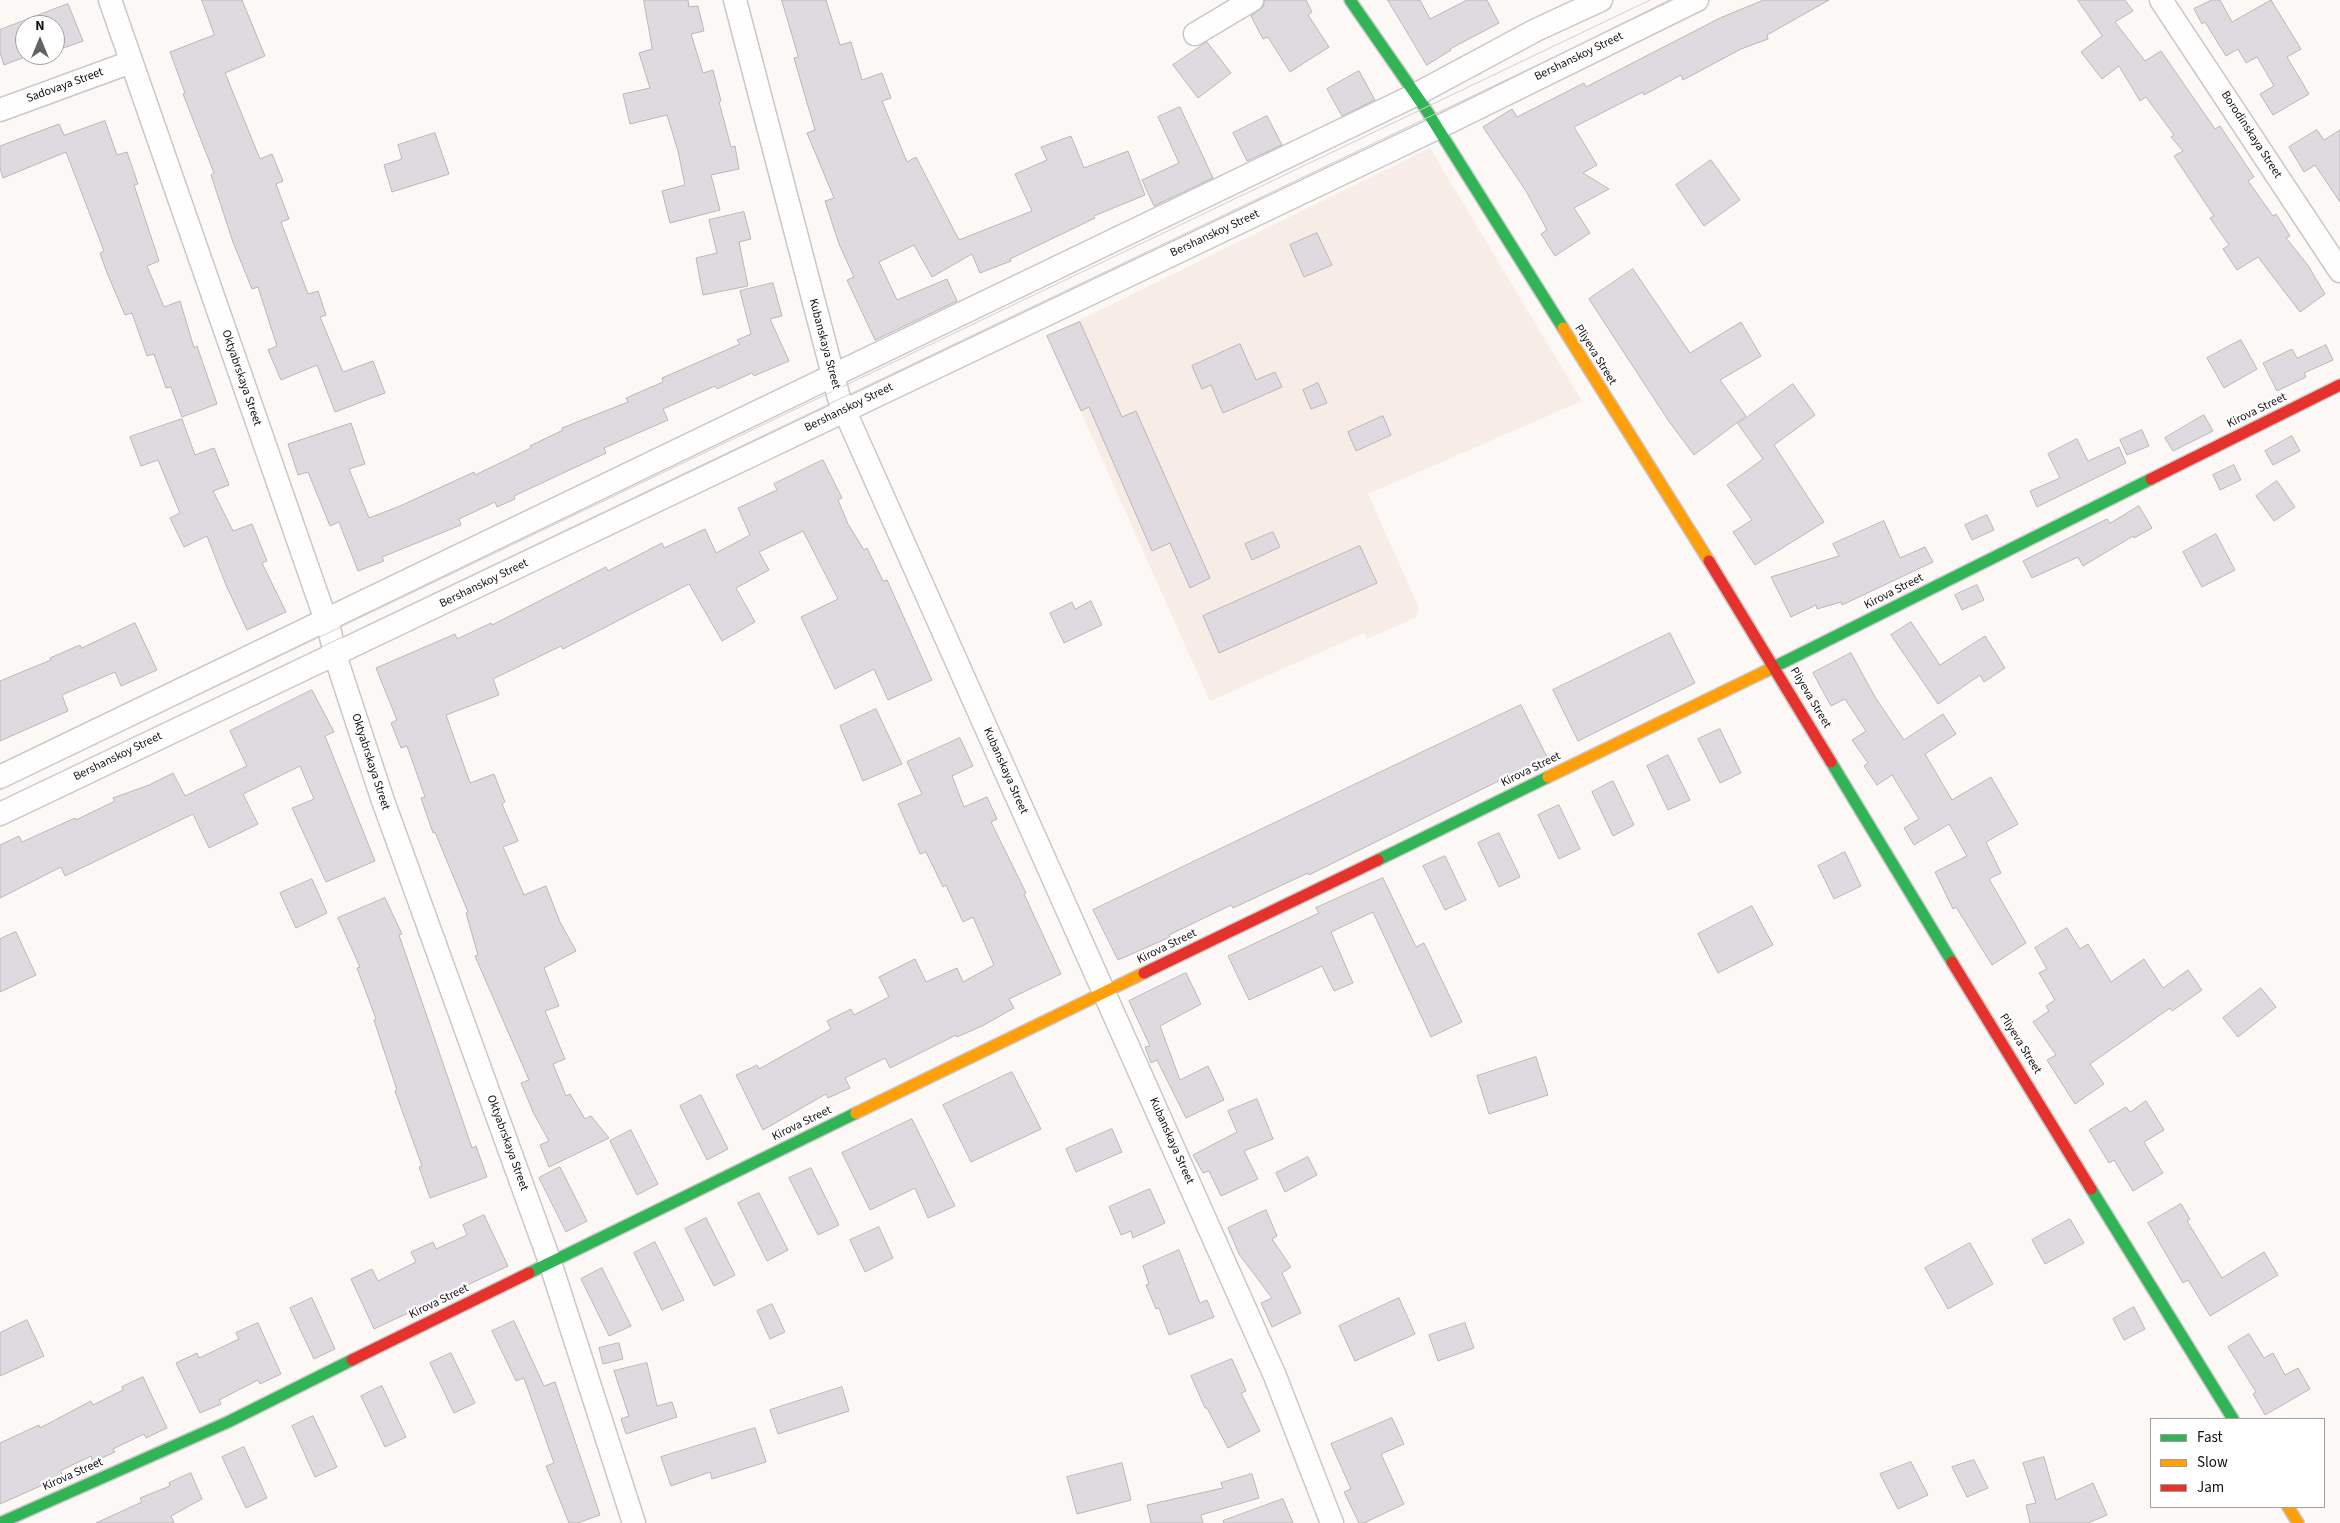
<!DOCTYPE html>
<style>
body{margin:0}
#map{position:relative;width:2340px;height:1523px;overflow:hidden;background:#fcf8f6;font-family:"Source Sans 3",sans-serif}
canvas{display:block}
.legend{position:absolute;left:2150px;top:1418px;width:175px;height:90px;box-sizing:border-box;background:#fff;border:1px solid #a09f9f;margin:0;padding:6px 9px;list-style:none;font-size:15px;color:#12100f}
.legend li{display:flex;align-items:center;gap:10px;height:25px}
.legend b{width:25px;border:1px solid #a09f9f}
.north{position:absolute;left:15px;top:15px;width:50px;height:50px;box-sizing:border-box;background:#fff;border:1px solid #a09f9f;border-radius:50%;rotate:0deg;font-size:14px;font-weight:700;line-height:20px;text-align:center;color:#12100f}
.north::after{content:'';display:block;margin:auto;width:18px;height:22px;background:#646160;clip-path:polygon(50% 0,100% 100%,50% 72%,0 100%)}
</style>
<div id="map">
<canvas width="2340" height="1523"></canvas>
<ul class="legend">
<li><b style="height:6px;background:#30b455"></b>Fast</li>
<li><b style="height:6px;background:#ff9f0a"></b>Slow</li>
<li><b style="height:6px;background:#e5322d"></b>Jam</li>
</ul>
<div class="north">N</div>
</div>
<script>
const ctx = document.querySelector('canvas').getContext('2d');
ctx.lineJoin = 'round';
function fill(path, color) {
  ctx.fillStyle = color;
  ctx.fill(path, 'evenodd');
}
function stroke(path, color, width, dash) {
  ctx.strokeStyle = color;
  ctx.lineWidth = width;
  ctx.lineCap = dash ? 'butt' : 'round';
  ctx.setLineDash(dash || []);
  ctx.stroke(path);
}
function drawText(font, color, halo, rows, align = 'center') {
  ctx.font = font + ' "Source Sans 3",sans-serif';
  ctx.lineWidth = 4.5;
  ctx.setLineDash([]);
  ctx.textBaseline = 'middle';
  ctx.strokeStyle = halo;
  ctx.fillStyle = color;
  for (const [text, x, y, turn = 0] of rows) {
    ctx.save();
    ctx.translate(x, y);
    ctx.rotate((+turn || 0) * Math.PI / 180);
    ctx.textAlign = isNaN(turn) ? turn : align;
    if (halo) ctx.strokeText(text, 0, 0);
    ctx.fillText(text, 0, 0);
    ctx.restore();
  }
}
const medical = new Path2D(`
 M1430,148L1582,401L1368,494L1419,608L1415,618L1367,639L1364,633L1210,701L1047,336Z`);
const building = new Path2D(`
 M202,0H242L265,56L225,73L260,159L272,154L283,181L276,184L289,219L281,222L308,294L318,291L326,315L320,317L343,372L373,361L385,393L335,412L317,365L281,380L268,350L277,346L258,287L252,289L233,242L211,175L214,173L183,94L185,93L170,52L214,35Z
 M644,0H688L689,7L698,6L704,31L691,34L703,73L713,70L721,101L719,102L731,147L735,146L739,169L711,175L720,210L670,223L662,191L685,185L678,151L667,115L630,124L623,94L650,88L639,53L652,49Z
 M782,0H826L840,45L851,42L862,80L882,73L891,98L882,101L907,162L916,157L959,240L1032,211L1015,174L1047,160L1041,147L1071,136L1084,168L1128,151L1145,195L1094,216L1095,218L1010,259L1011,261L980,273L972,254L932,277L914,245L879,262L897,300L947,279L957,301L875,340L847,280L854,277L839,244L825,201L834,198L807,133L815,130L794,58L798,57Z
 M1265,0H1306L1312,12L1308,15L1329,47L1290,72L1268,37L1263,39L1251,16L1263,7Z
 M1388,0H1420L1430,19L1467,0H1487L1499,23L1450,49L1451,50L1427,65Z
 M1764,0H1829L1767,35L1768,39L1741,49L1683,80L1681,75L1644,95L1643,92L1574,127L1597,165L1583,173L1609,189L1574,208L1590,233L1555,256L1541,234L1547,230L1526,191L1483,127L1512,109L1517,117L1584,83L1586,87L1720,18Z
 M2078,0H2125L2133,11L2115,22L2145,61L2161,51L2215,129L2220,126L2254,177L2248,181L2273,216L2276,214L2290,236L2286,238L2307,264L2325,294L2300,312L2258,257L2237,270L2223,249L2229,245L2210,218L2214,216L2174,156L2183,151L2171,137L2174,135L2146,97L2140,101L2119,66L2102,79L2081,52L2102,36Z
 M2212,0H2220L2232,22L2271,0L2301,49L2287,57L2309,94L2273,115L2260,94L2274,86L2257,57L2246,63L2238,49L2226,56L2205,22L2202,24L2194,9Z
 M68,4L83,41L55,51V25H25V55H30L4,65L0,53V30Z
 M1207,42L1231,73L1198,98L1173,65Z
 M1359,71L1375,100L1342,116L1327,89Z
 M1180,107L1213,178L1154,206L1142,180L1179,163L1158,117Z
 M1267,116L1282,145L1247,161L1233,133Z
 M105,121L117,155L127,152L138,184L134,185L159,261L147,266L164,307L180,301L194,348L197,346L217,404L182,417L171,387L166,388L154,354L147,356L132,313L125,315L107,273L100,253L104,251L66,152L3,178L0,168V146L59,124L64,135Z
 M2317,130L2324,140L2340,130V202L2315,165L2304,172L2289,147Z
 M435,133L449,174L392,192L384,165L402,159L398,145Z
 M1711,160L1740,200L1704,226L1676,185Z
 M744,212L751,239L739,242L748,286L703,295L696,258L717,253L709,220Z
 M1317,233L1332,265L1304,277L1290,245Z
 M1633,269L1690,353L1741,322L1761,356L1720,380L1746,416L1694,455L1668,420L1589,299Z
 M773,283L782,316L770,319L789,361L754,376L752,373L717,389L715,386L663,409L668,420L604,448L606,453L514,496L515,499L497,507L495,502L459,519L461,525L382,557L384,561L358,571L339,522L330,526L308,472L298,475L288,444L351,423L365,464L349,469L369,518L400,506L474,472L475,475L531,448L530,446L563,430L562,428L628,402L626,398L663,382L662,378L740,344L737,340L751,334L740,291Z
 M1080,322L1122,417L1136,411L1210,578L1190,588L1170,543L1152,551L1089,407L1081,411L1047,336Z
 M2241,340L2257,369L2224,388L2207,358Z
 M1240,344L1256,380L1275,372L1282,387L1223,413L1211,385L1202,389L1192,366Z
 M2326,345L2333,360L2304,373L2306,377L2277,391L2263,363L2292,349L2297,358Z
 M1318,383L1327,403L1311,409L1303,390Z
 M1793,384L1815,415L1774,445L1824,522L1755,565L1733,532L1752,520L1727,485L1763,459L1738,424Z
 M2204,415L2213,431L2173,451L2165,438Z
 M1383,416L1391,435L1356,451L1348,432Z
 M182,419L195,455L214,448L229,485L213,491L233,531L252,524L267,561L262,563L286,612L247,630L226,585L207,536L184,547L170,518L180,513L158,460L141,466L130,437Z
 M2142,430L2149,446L2127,455L2120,440Z
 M2292,436L2300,451L2273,465L2265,451Z
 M2077,439L2088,461L2119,447L2126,463L2037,507L2030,491L2060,478L2048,454Z
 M823,460L842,498L838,500L848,524L864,550L867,548L883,581L887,580L932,680L888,700L874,669L835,689L801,617L838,599L803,531L759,552L769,570L736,588L755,622L722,641L689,584L563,649L561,646L493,679L499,695L446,715L470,783L494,774L505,802L502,804L518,841L503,847L524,895L546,886L560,922L576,951L544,968L559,1006L545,1011L565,1059L553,1064L566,1096L570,1094L585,1119L591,1116L609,1138L549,1167L540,1145L549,1141L534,1114L521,1083L529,1080L475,956L478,955L466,913L468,912L435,832L433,833L421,798L425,797L407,746L401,748L391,723L397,720L376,668L455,634L457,639L491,623L492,625L606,567L608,571L662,543L664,548L705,529L716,553L750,535L738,508L777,490L774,484Z
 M2234,465L2241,480L2220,490L2213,475Z
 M2277,481L2295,507L2274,521L2256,496Z
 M2139,506L2152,528L2134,538L2133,536L2083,566L2078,557L2032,578L2023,561L2107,519L2110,523Z
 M1987,515L1994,530L1972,540L1965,525Z
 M1884,521L1900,558L1925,547L1933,562L1842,605L1841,602L1817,609L1816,605L1791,617L1771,577L1839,556L1833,544Z
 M1273,532L1280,547L1252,560L1245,544Z
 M2216,534L2235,570L2202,587L2183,552Z
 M1360,546L1377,583L1219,653L1203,616Z
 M1977,585L1984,600L1962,610L1955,595Z
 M1091,601L1102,625L1064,643L1050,613L1072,602L1075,609Z
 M1911,622L1940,665L1985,636L2005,668L1984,682L1980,675L1938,704L1891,635Z
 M135,623L157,670L121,686L115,672L62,695L68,711L0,741V681L51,660L50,658L80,645L81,648Z
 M1670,633L1695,683L1578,741L1553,690Z
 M1851,653L1875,697L1904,740L1943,714L1956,734L1925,754L1952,800L1991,777L2018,824L1986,842L2001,873L1989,879L2026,943L1992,965L1956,907L1953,909L1935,872L1967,856L1949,824L1914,845L1904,828L1919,819L1892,775L1877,785L1864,766L1868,763L1852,740L1866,731L1845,699L1831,706L1813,673Z
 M312,690L334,732L325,736L375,861L326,882L292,808L314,799L300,766L243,794L258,824L209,848L193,814L65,876L61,867L0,898V845L19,836L22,842L75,818L76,820L115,801L113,798L149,785L173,773L185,796L247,766L230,731Z
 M1521,705L1547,757L1309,875L1308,873L1233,908L1231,905L1169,935L1170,937L1118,960L1093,910Z
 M876,709L902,764L863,781L840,726Z
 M1720,729L1741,773L1720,783L1698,739Z
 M960,738L973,766L952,776L964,807L987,797L997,819L991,822L1026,893L1024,894L1061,974L1009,999L1014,1008L982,1026L957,1037L956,1035L890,1068L885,1058L845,1078L850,1088L828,1098L826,1094L763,1130L736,1075L757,1065L759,1069L831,1029L827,1021L851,1009L854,1015L889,997L879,977L915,959L926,982L957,968L963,982L994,965L973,917L963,922L946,885L943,887L926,852L920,854L898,804L922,794L907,762Z
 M1668,755L1690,800L1668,810L1647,766Z
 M1613,781L1634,825L1613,836L1592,792Z
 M1559,805L1580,849L1559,859L1538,815Z
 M1499,833L1520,877L1499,887L1478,843Z
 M1845,852L1861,886L1834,899L1818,866Z
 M1445,856L1466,900L1445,910L1423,866Z
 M1383,878L1416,947L1424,943L1462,1022L1431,1037L1373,912L1331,932L1353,983L1334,991L1322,966L1249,1000L1228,956L1319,913L1316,908Z
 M312,879L327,913L296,928L280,893Z
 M385,898L402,934L399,935L472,1148L476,1146L487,1177L430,1198L419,1167L422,1166L395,1091L397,1090L374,1020L376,1019L357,968L360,967L338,918Z
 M1752,906L1773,945L1718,973L1698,934Z
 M2067,928L2080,949L2088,944L2111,982L2144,959L2163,988L2188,970L2202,990L2172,1011L2170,1008L2090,1064L2104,1084L2075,1104L2047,1060L2056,1055L2033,1022L2049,1011L2046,1006L2055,1000L2039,973L2047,969L2035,948Z
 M16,932L36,975L0,992V939Z
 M1186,973L1201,1004L1160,1026L1180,1080L1208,1066L1224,1100L1186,1118L1157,1060L1151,1063L1145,1047L1150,1046L1129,1001Z
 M2261,988L2276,1007L2238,1037L2223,1018Z
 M1536,1057L1548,1095L1489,1114L1477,1076Z
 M1012,1072L1041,1129L971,1162L943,1105Z
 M701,1095L728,1149L707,1160L680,1106Z
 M1257,1099L1273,1139L1244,1151L1258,1179L1221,1196L1209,1171L1203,1173L1193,1155L1237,1132L1228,1111Z
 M2146,1101L2164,1130L2144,1142L2163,1173L2133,1191L2114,1160L2109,1163L2089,1130L2126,1107L2130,1112Z
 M912,1119L955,1206L928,1218L915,1188L870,1210L842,1153Z
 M1112,1129L1122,1152L1076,1172L1066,1149Z
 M631,1130L658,1184L637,1195L610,1141Z
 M1308,1157L1317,1175L1285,1192L1276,1173Z
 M560,1167L587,1221L566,1232L539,1178Z
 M811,1168L839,1225L818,1235L789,1178Z
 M1150,1189L1165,1223L1133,1238L1131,1231L1121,1235L1109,1207Z
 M759,1193L788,1250L767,1261L738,1203Z
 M2181,1204L2190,1219L2187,1221L2222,1278L2264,1252L2278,1275L2210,1316L2188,1280L2183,1283L2148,1223Z
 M1266,1210L1277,1236L1272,1239L1291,1267L1282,1273L1301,1313L1272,1327L1261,1303L1272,1298L1239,1254L1228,1228Z
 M484,1215L508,1266L374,1329L351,1279L372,1269L378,1281L416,1262L411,1252L433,1242L436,1249L467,1235L463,1225Z
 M706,1218L735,1275L714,1286L685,1229Z
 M2070,1219L2084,1243L2045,1264L2032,1240Z
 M879,1227L893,1258L865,1272L850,1240Z
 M655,1242L684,1300L662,1310L634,1253Z
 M1970,1243L1993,1284L1948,1309L1925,1268Z
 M1179,1250L1200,1303L1207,1300L1214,1317L1169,1335L1159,1308L1156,1309L1146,1285L1149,1284L1143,1266Z
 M602,1268L631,1326L609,1336L581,1279Z
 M312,1298L335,1349L314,1359L290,1308Z
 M1399,1298L1415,1334L1355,1361L1339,1326Z
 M772,1304L785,1332L770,1339L757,1311Z
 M2134,1307L2145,1329L2124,1340L2113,1319Z
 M27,1320L44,1356L0,1376V1333Z
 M514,1321L544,1386L555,1382L600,1515L577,1523H569L546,1466L554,1463L524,1378L516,1381L492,1331Z
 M258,1323L281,1374L260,1384L258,1380L219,1400L221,1404L200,1413L176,1363L197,1353L199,1358L239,1339L236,1333Z
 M1465,1323L1474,1348L1438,1361L1429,1335Z
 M2249,1334L2264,1358L2273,1353L2285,1375L2298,1368L2310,1389L2265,1415L2253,1394L2256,1392L2228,1347Z
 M619,1343L623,1359L603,1364L599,1348Z
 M451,1353L475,1403L454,1413L430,1363Z
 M1232,1359L1246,1391L1241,1393L1260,1431L1228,1448L1207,1408H1205L1191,1376Z
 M647,1363L657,1406L672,1402L677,1417L626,1434L621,1419L629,1416L614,1371Z
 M143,1377L167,1428L146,1438L144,1434L113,1449L115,1452L93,1462L91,1456L60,1471L63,1476L0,1504V1443L39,1425L40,1428L91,1401L93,1405L123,1390L122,1387Z
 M382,1386L406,1437L385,1447L361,1396Z
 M842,1387L849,1411L778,1434L770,1410Z
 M313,1416L337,1467L315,1477L292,1426Z
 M1392,1418L1404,1444L1381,1454L1404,1504L1364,1523H1359L1344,1492L1351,1489L1331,1444Z
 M755,1428L766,1462L712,1479L710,1472L671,1486L661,1457Z
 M244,1447L267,1498L246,1508L222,1457Z
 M2044,1457L2056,1500L2093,1483L2107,1515L2088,1523H2030L2026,1505L2036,1503L2023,1463Z
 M1974,1460L1988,1488L1967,1497L1952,1467Z
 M1911,1462L1928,1495L1898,1509L1880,1474Z
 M1122,1463L1131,1500L1077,1514L1067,1477Z
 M191,1473L202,1499L171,1516L174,1523H96L142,1502L140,1498L170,1486L169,1483Z
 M1252,1474L1259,1498L1201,1515L1203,1523H1151L1147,1505L1223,1488L1221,1483Z
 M1283,1499L1293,1523H1224L1223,1521Z`);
const street = new Path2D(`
 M110,0L330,632L335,655L382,798L550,1262L634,1523
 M735,0L839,398L1275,1376L1332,1523
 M2161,0L2340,271
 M1195,34L1252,0
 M0,110L131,62
 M0,777L1415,95L1536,30L1601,0
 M0,814L1437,128L1697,0`);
const fast = new Path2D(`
 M1350,0L1425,108L1563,328
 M1766,671L2151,479
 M1831,762L1952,962
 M1378,860L1548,777
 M2091,1189L2233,1419
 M529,1273L856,1113
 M0,1523L228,1422L352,1360`);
const slow = new Path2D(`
 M1563,328L1709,561
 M1548,777L1766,671
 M856,1113L1144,973
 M2288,1507L2298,1523`);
const jam = new Path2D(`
 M2151,479L2340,385
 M1709,561L1831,762
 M1952,962L2091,1189
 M1144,973L1378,860
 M352,1360L529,1273`);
const tram = new Path2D(`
 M0,790L1650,0
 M0,801L1673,0`);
const streetNames = [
 ["Bershanskoy Street",1579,57,-26],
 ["Sadovaya Street",65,86,-20],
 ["Borodinskaya Street",2251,135,57],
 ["Bershanskoy Street",1215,234,-25],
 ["Kubanskaya Street",824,344,75],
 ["Pliyeva Street",1595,355,58],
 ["Oktyabrskaya Street",241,378,71],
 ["Bershanskoy Street",849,408,-26],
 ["Kirova Street",2257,411,-26],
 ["Bershanskoy Street",484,584,-26],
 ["Kirova Street",1894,592,-27],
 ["Pliyeva Street",1810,698,59],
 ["Bershanskoy Street",118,757,-26],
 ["Oktyabrskaya Street",370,762,72],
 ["Kirova Street",1531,770,-26],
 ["Kubanskaya Street",1005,771,66],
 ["Kirova Street",1167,947,-26],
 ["Pliyeva Street",2020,1044,58],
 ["Kirova Street",802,1124,-26],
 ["Kubanskaya Street",1171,1141,66],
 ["Oktyabrskaya Street",507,1143,70],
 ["Kirova Street",439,1302,-26],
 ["Kirova Street",73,1475,-24]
];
fill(medical, '#f8ece6');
fill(building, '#dfdadf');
stroke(building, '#b9b7b6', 1);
stroke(street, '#cac7c6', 25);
stroke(fast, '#cac7c6', 14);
stroke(slow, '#cac7c6', 14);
stroke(jam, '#cac7c6', 14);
stroke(street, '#fffefe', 22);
stroke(fast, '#30b455', 11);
stroke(slow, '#ff9f0a', 11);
stroke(jam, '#e5322d', 11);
stroke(tram, '#d2d0d0', 1);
drawText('12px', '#12100f', '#fff', streetNames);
</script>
